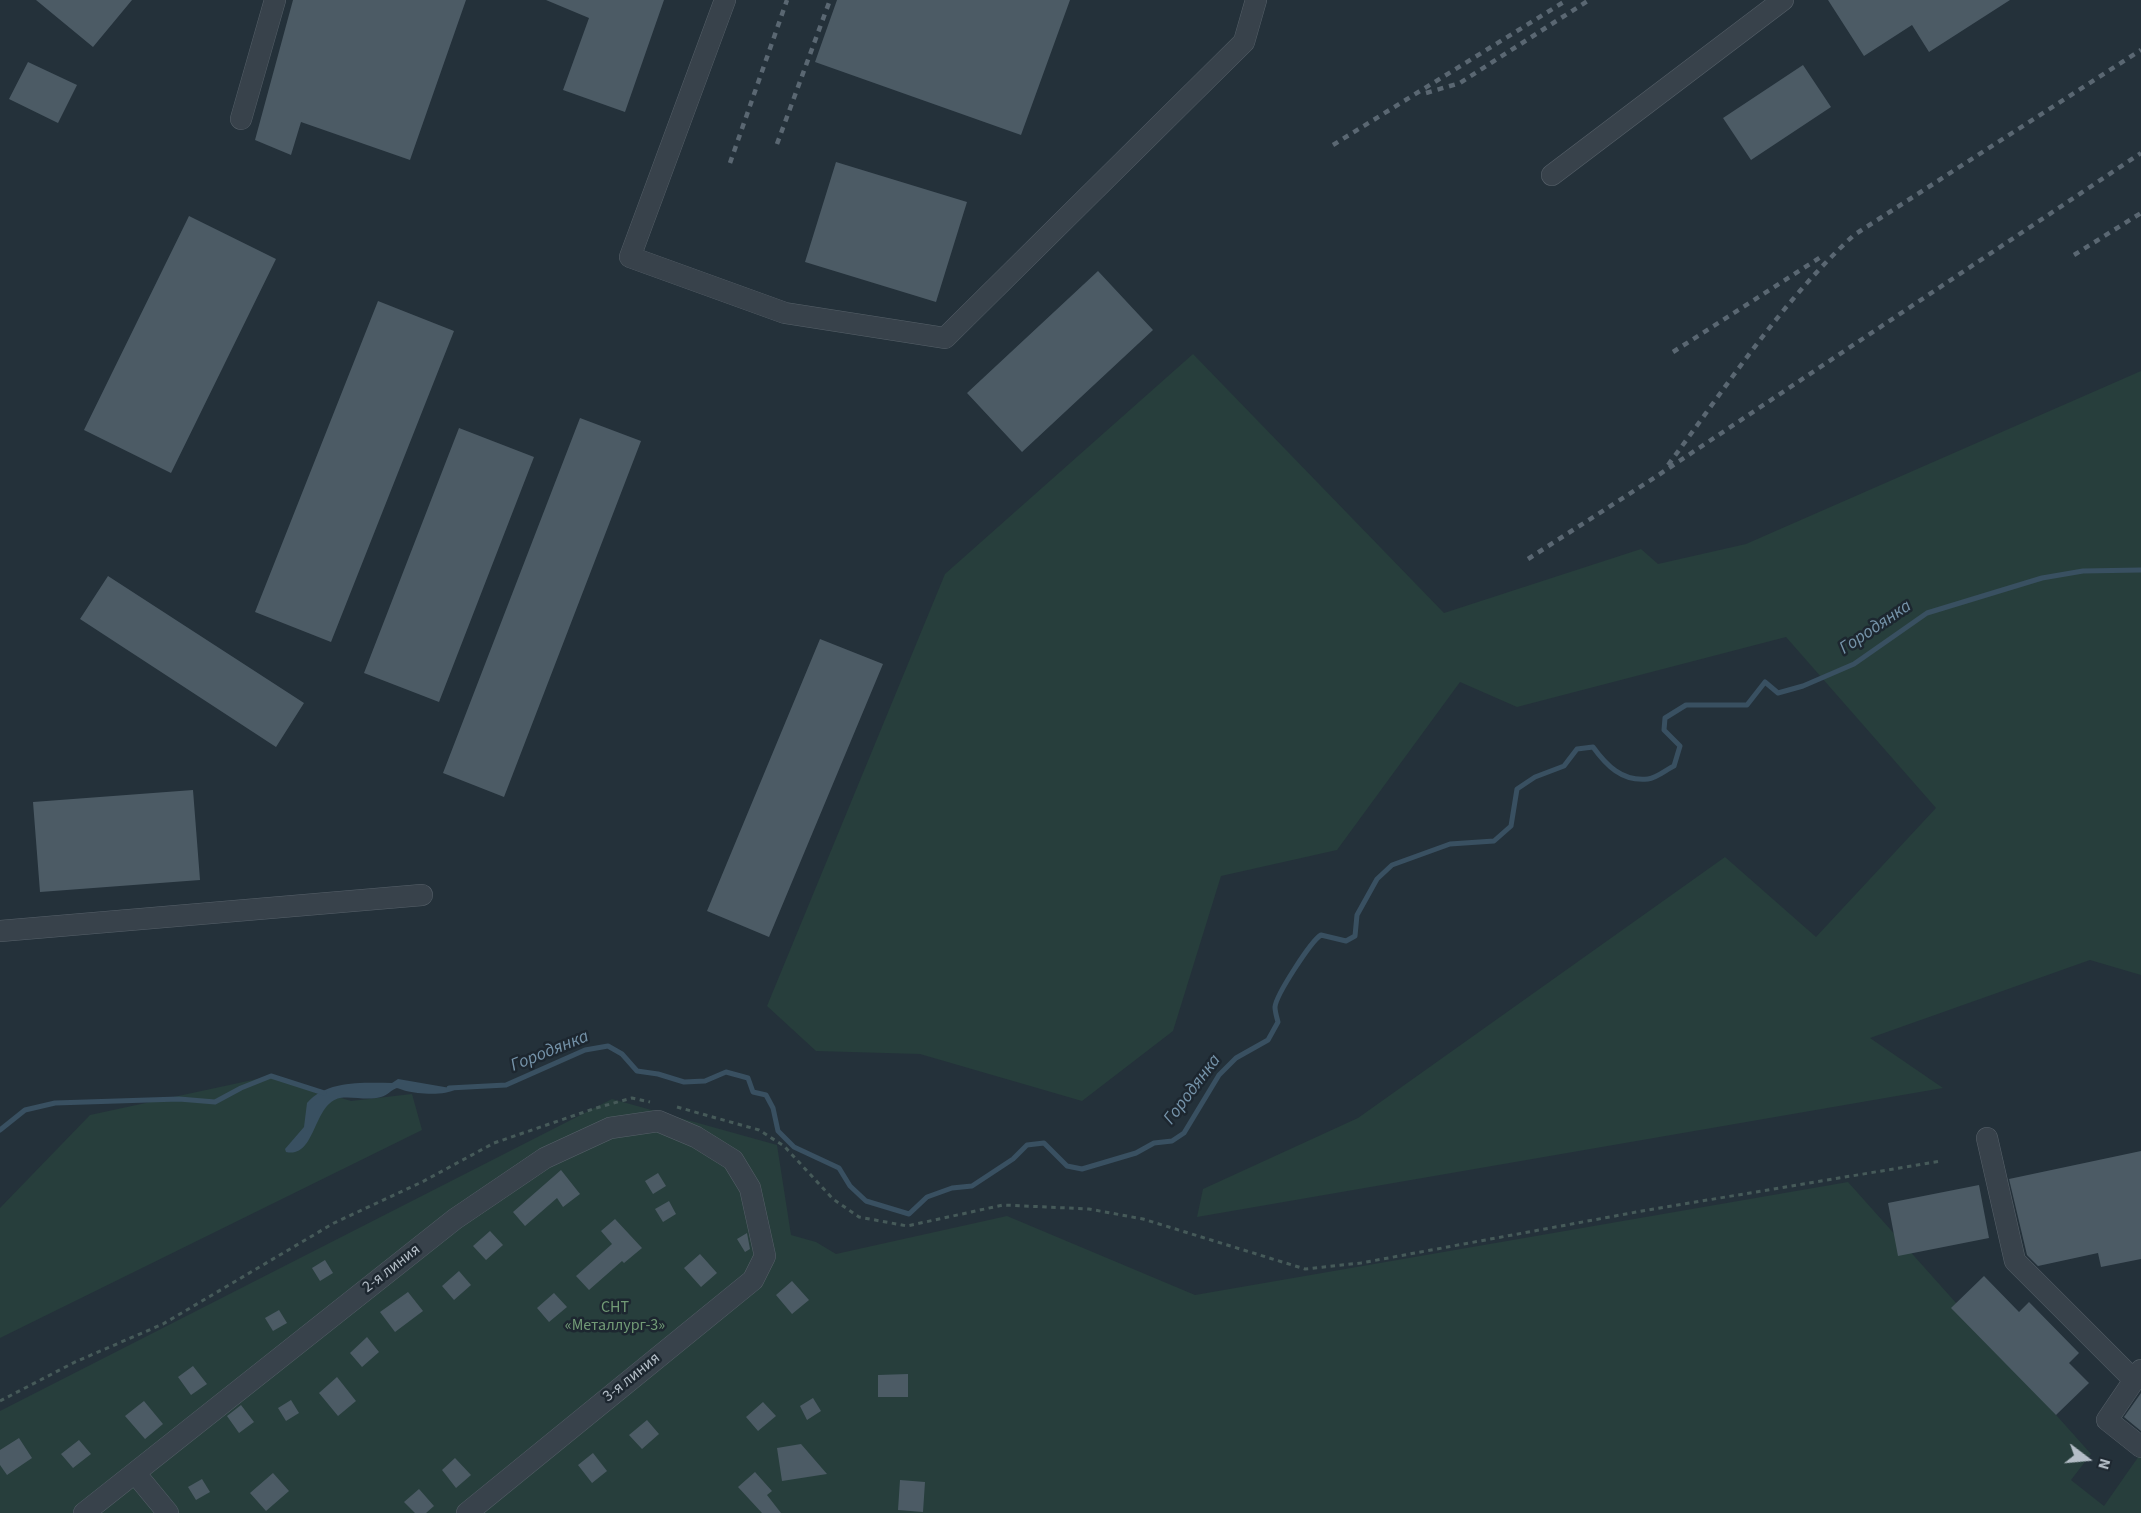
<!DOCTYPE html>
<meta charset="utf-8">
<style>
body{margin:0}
#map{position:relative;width:2141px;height:1513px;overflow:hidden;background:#24313a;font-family:"Source Sans 3",sans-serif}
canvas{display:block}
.north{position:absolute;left:2057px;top:1429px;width:60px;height:60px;-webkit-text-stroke:4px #1d2730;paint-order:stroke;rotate:106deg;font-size:16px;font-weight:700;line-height:24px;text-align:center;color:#b3bdc6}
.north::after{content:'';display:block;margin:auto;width:21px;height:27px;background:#b3bdc6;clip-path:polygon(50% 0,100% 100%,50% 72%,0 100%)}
</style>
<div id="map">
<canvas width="2141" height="1513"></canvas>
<div class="north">N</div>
</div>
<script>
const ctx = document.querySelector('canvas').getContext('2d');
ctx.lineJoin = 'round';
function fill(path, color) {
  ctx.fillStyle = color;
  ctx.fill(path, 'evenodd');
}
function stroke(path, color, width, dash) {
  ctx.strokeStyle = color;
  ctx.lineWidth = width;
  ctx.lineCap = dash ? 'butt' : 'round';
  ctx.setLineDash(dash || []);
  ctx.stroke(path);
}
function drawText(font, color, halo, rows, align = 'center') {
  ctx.font = font + ' "Source Sans 3",sans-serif';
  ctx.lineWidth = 5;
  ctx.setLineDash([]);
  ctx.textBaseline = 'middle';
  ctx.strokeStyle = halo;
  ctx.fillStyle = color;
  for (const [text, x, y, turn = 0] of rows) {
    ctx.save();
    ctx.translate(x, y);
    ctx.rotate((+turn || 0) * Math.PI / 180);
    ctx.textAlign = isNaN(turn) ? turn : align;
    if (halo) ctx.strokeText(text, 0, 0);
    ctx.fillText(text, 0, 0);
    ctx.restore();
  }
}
const green = new Path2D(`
 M1193,354L1444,613L1641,549L1658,564L1746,544L2141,371V975L2090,960L1870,1038L1943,1088L1197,1217L1203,1189L1358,1118L1725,857L1816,937L1936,808L1786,637L1517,707L1460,682L1337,850L1221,876L1173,1031L1082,1101L920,1054L816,1051L767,1006L945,574Z
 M271,1076L351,1101L412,1094L422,1130L0,1338V1208L90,1115Z
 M612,1099L777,1145L791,1235L816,1242L836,1254L1007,1216L1195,1295L1848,1182L2091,1454L2071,1480L2104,1506L2141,1453V1513H0V1411Z`);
const water = new Path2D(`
 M398,1079L456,1089C445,1096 419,1094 406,1091C405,1091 398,1088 397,1088C392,1089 387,1096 381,1097C367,1101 353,1096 340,1098C313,1103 316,1159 286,1152L285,1149L304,1127L307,1103C327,1080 364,1083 392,1083Z`);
const stream = new Path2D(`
 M449,1088L506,1085L585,1050L608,1046L622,1054L637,1071L658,1074L684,1082L705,1081L726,1072L748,1078L753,1092L766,1095L773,1108L778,1131L794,1147L839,1168L850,1186L866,1201L909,1214L927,1197L952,1188L972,1186L1013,1159L1027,1145L1044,1143L1067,1166L1082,1169L1136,1153L1154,1143L1172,1141L1184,1133L1219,1075L1236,1058L1268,1040L1278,1022C1277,1018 1275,1012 1275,1007C1276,995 1311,941 1321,935L1346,941L1355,936L1357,915L1377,879L1392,865L1450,844L1494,841L1511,826L1517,789L1535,777L1564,766L1577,749L1593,747C1606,765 1622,782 1648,779C1657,778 1667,769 1674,766L1680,746L1664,730L1665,718L1686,705H1747L1765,682L1778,693L1803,686L1854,664L1927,613L2042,578L2083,571L2141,570
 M0,1130L25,1110L55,1103L179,1099L215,1102L241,1088L271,1076L324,1093`);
const building = new Path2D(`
 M36,0H132L93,47Z
 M293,0H466L410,160L301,122L291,155L255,140Z
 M546,0H664L625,112L563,90L589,18Z
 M837,0H1070L1021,135L815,62Z
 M1828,0H2010L1929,52L1912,25L1864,56Z
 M28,62L77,85L58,123L9,99Z
 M1803,65L1831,107L1751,160L1723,118Z
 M836,162L967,202L936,302L805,262Z
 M189,216L276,259L171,473L84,430Z
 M1098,271L1153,330L1022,452L967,393Z
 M378,301L454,331L331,642L255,612Z
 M580,418L641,441L504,797L443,773Z
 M459,428L534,457L439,702L364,673Z
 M108,576L304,703L276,747L80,619Z
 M820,639L883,664L769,937L707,911Z
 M193,790L200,880L40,892L33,802Z
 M2141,1151V1259L2101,1267L2098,1253L2038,1266L2027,1255L2009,1179Z
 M561,1170L580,1194L563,1207L557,1198L525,1226L513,1212Z
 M658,1173L666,1186L653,1194L645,1181Z
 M1979,1185L1989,1238L1898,1256L1888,1203Z
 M669,1201L676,1214L663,1222L655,1209Z
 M615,1219L642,1248L624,1263L622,1261L589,1290L576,1276L612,1244L601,1231Z
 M490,1231L503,1245L486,1260L473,1246Z
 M747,1233L750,1249L745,1252L737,1239Z
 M700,1254L717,1273L701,1287L684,1268Z
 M325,1260L333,1273L320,1281L312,1268Z
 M459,1271L471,1285L454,1300L442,1286Z
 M1984,1276L2019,1312L2029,1302L2079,1353L2069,1363L2089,1383L2056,1415L1951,1308Z
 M792,1281L809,1300L792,1314L776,1295Z
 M408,1292L423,1311L395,1332L380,1312Z
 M554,1293L567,1307L549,1322L537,1308Z
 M279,1310L287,1323L273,1331L265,1318Z
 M367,1337L379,1352L362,1367L350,1353Z
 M193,1366L207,1384L191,1395L178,1377Z
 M908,1374V1397H878V1375Z
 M337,1377L356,1401L338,1416L319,1393Z
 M2141,1393V1431L2124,1417Z
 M813,1398L821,1411L807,1420L800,1406Z
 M291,1400L299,1413L286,1421L278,1408Z
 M144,1401L163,1424L145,1439L125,1416Z
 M763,1402L776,1416L758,1431L746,1417Z
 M241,1405L254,1422L239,1433L227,1416Z
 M647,1420L659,1434L642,1449L629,1435Z
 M19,1438L32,1458L7,1475L0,1465V1450Z
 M79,1440L91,1454L73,1468L61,1454Z
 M801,1444L827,1474L782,1481L777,1448Z
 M593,1453L607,1471L592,1483L578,1465Z
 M455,1458L471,1475L456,1488L442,1470Z
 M755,1472L772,1491L767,1495L781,1513H762L738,1487Z
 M273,1473L289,1491L266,1511L250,1493Z
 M202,1479L210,1492L196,1500L188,1487Z
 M900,1480L925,1482L923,1512L898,1510Z
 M419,1489L434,1506L426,1513H415L404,1502Z`);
const path = new Path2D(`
 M677,1107L759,1130L784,1146L833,1199L859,1217L907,1226L1003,1205L1089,1209L1143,1219L1305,1269L1361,1263L1642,1211L1941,1161
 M0,1401L75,1362L163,1324L334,1223L422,1182L494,1143L596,1108L632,1098L650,1102`);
const minor = new Path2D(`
 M725,0L630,257L785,313L945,338L1244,42L1256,0
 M241,119L275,0
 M1552,175L1783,0
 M0,931L422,895
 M1987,1138L2015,1261L2134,1380
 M2141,1370L2107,1420L2141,1447
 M135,1473L168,1513
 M84,1513L455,1219L545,1158L610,1128L658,1121L696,1137L733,1160L750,1188L765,1256L753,1280L467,1513`);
const rail = new Path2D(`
 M1426,93L1460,83L1589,0
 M777,144L830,0
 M1333,145L1567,0
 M730,163L787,0
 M2074,255L2141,213
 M1673,352L1824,255
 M1668,465C1727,386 1781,302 1854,235L2141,50
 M1528,559L1660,474L2141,153`);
const streetNames = [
 ["2-я линия",392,1269,-38],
 ["3-я линия",632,1378,-39]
];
const parkNames = [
 ["СНТ",615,1308],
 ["«Металлург-3»",615,1326]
];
const waterNames = [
 ["Городянка",1876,628,-34],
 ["Городянка",550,1052,-22],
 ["Городянка",1193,1090,-53]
];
fill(green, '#273e3c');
fill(water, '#395061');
stroke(stream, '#395061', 5);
fill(building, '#4c5b65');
stroke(minor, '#566069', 22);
stroke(path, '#465a59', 3, [4.5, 4.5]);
stroke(minor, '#38424b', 21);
stroke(rail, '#5a6772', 4.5, [6, 6]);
drawText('16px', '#b3bdc6', '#1d2730', streetNames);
drawText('16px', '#729b76', '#1d2730', parkNames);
drawText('italic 18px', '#7593a9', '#1d2730', waterNames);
</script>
